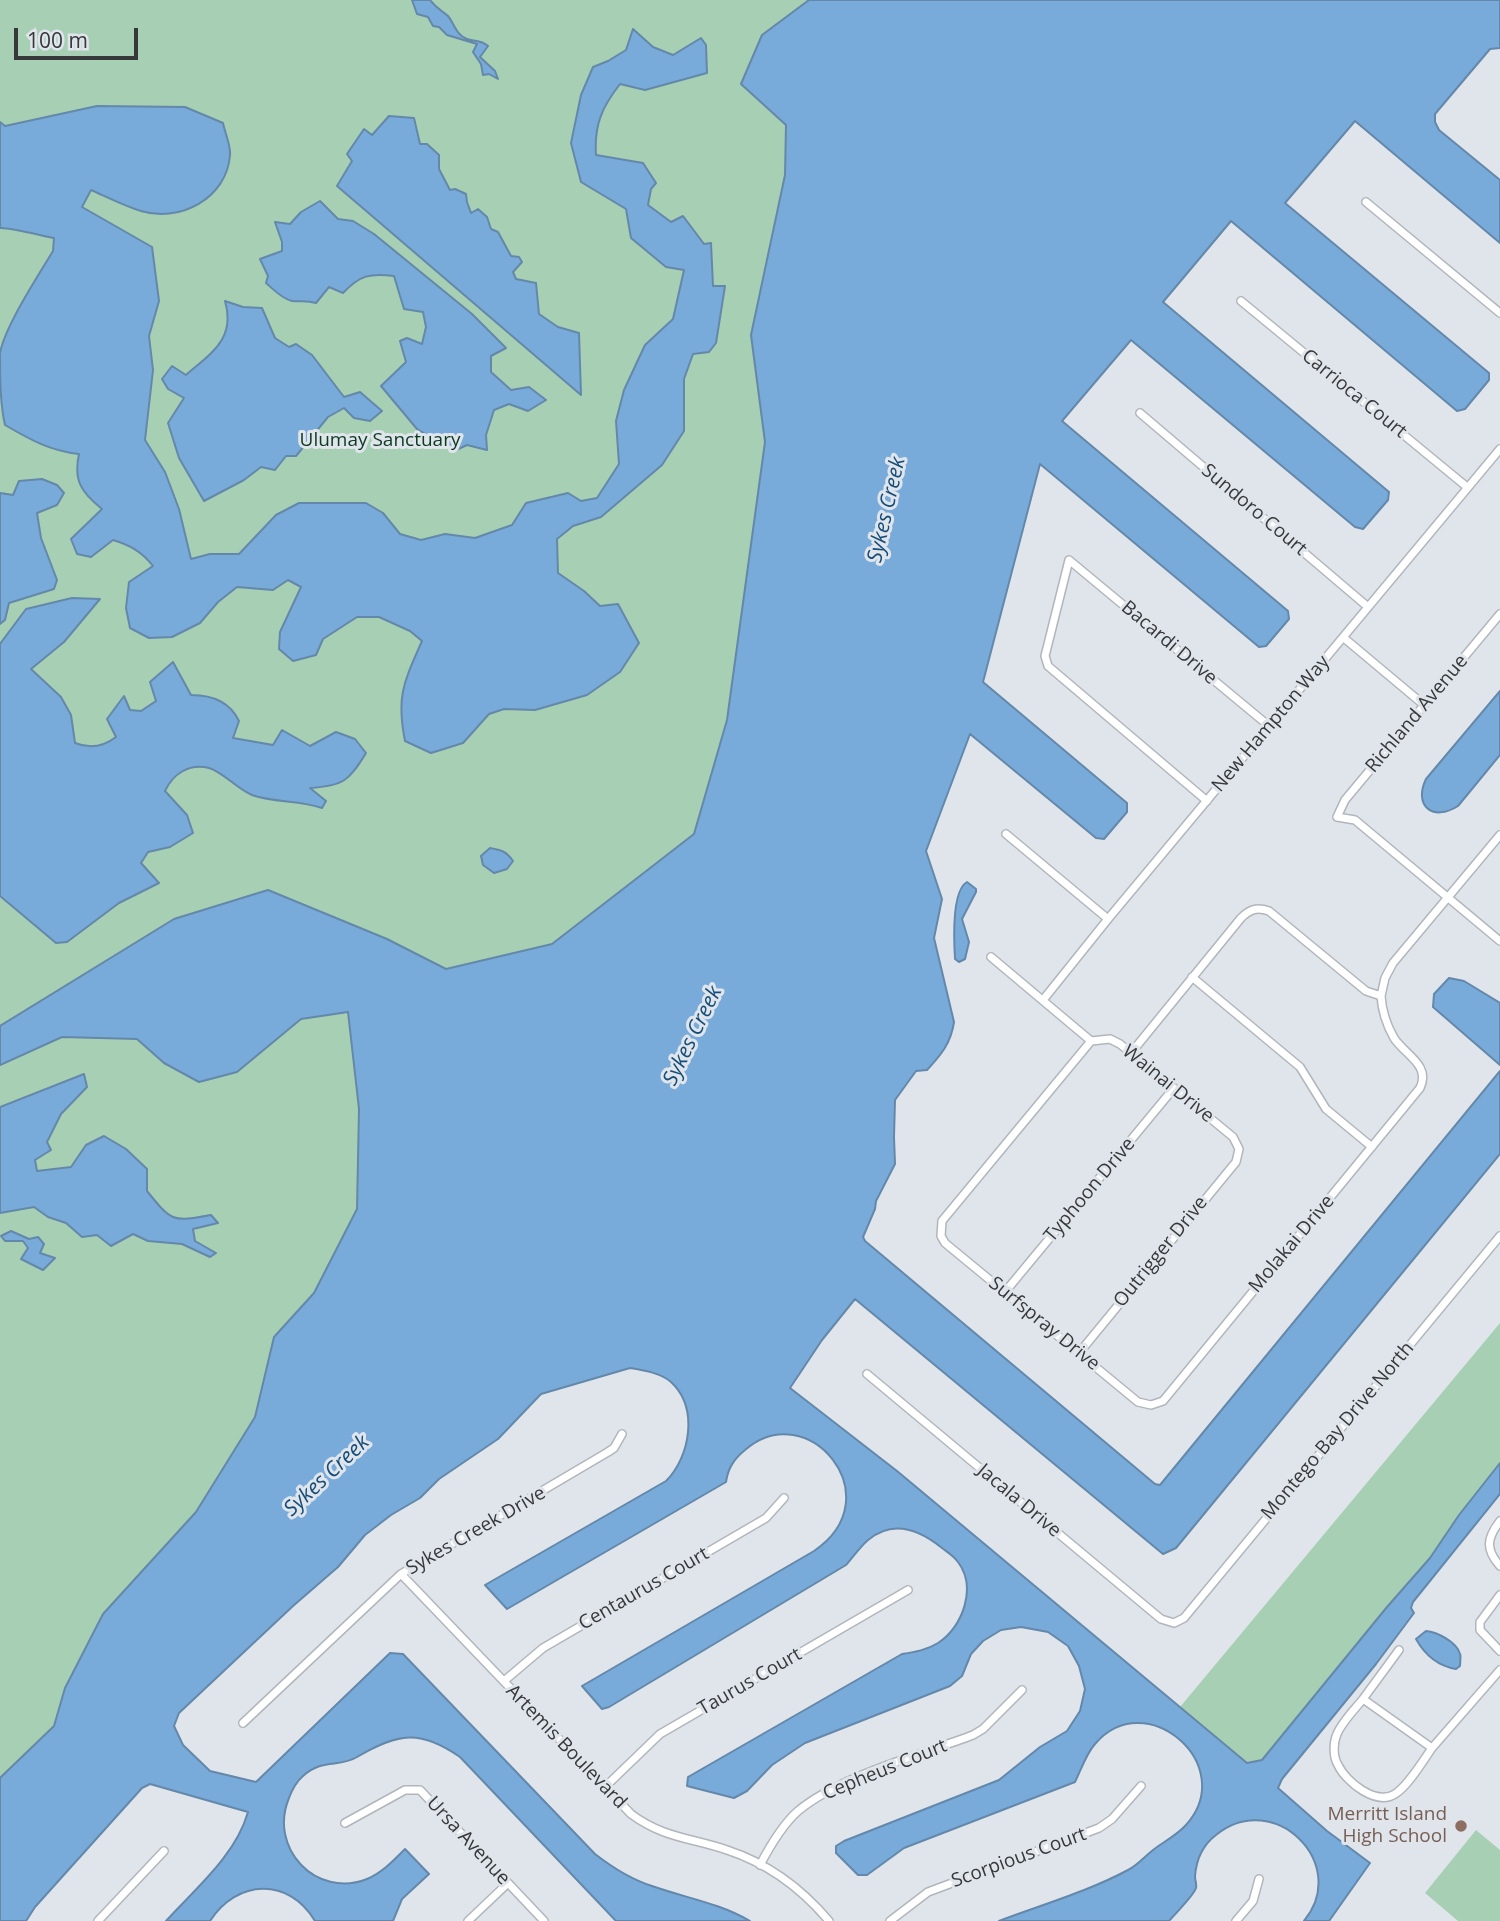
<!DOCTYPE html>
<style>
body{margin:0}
#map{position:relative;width:1500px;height:1921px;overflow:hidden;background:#e0e5ec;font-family:"Open Sans",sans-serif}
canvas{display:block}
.scale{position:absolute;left:14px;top:28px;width:124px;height:32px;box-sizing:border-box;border:4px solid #36383a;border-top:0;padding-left:9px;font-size:21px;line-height:24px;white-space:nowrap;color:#36383a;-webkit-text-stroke:5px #e0e5ec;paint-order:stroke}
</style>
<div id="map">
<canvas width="1500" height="1921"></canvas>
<div class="scale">100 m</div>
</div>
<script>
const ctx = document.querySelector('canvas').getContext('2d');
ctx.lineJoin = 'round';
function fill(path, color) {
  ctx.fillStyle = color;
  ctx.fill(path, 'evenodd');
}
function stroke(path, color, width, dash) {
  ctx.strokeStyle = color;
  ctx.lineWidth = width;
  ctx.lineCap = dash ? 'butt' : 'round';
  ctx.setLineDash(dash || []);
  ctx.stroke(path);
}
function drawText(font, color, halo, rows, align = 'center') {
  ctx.font = font + ' "Open Sans",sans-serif';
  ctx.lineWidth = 6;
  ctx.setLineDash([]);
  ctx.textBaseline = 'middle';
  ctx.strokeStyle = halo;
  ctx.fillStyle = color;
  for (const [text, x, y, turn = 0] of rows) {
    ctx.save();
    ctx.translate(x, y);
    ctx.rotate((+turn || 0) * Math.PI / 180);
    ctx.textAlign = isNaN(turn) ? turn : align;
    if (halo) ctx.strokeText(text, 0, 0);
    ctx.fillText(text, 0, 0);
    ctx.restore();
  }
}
const green = new Path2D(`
 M0,0H809L762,35L786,125L785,175L751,335L765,442L727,720L695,834L552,944L446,969L72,983L0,1026Z
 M348,1012L359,1109L357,1209L314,1293L274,1337L255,1417L196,1512L103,1614L65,1688L54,1726L0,1778V1065L62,1037L137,1039L164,1063L237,1072L301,1019Z
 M1500,1323V1463L1459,1515L1430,1558L1387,1607L1262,1761L1247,1763L1180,1707Z
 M1476,1830L1500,1850V1921H1458L1425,1893Z`);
const water = new Path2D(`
 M412,0H430C436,8 441,10 448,16C454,23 456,35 467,39C476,42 480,39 488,46L480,57L495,71L498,79L489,74L483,75L481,64L473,52L477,44L447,35L439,27L433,26L428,17L417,14Z
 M809,0H1500V48L1490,49L1435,114V122L1439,130L1500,180V243L1355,121L1285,203L1489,373V380L1465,409L1457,411L1231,221L1163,302L1389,492L1388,500L1363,529L1355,527L1131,340L1062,421L1288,611L1289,619L1266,646L1259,647L1040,464L983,682L1127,803V812L1104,839L1096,838L970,734L926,851L942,899L934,938L954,1022C951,1043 941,1055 927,1070L916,1071L895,1100L894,1137L895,1164L876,1201L875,1209L863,1237L865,1241L1155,1484L1160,1485L1500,1071V1154L1176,1548L1163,1554L855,1299L822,1340L790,1388L897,1471L1247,1763L1262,1760L1387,1607L1430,1558L1459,1515L1500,1463V1494L1413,1602L1411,1608L1414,1613L1376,1664L1282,1779L1278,1788L1327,1831L1370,1863L1329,1921H1304C1351,1864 1274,1788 1216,1835C1203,1845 1196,1860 1195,1877C1195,1880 1197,1884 1196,1888C1194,1895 1175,1914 1169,1921H999C1041,1905 1087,1892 1128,1870C1138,1865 1144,1857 1153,1850C1163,1842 1176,1836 1186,1825C1240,1765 1145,1684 1095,1744C1086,1754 1081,1770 1075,1782L904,1848L867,1875H858L836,1853V1846L844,1841L999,1780L1040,1747L1067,1731L1080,1711L1085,1689L1079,1666L1068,1646L1048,1632L1021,1627L1001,1630L983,1641L971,1654L962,1676L950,1686L805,1743L772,1765L747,1791L734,1798L687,1786L688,1777L902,1654C915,1652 927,1650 938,1643C963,1627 977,1587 958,1562C954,1556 947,1552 942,1548C920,1530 893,1519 868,1540C860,1547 853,1557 846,1565L609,1707L602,1709L582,1686L814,1551C894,1497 807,1395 745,1450C734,1459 728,1468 726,1482L507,1609L485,1585L666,1481C690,1457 699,1408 671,1382C661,1373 643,1370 630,1368L541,1394L498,1439L439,1479L420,1498L391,1515L365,1535L338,1567L293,1606L179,1713L174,1726L183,1745L210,1771L256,1782L390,1653L403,1654L595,1854C613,1868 630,1879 652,1886C686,1898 719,1903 750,1921H616L460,1757C420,1729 398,1733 357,1757C339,1768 323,1758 303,1776C296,1782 292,1790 289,1798C268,1848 316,1899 367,1879C382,1873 394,1860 405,1849L429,1874L402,1899L393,1921H315C289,1877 237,1879 210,1921H166C195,1889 236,1855 248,1812L150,1784L142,1788L35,1907L26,1921H0V1778L54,1726L65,1688L103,1614L196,1512L255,1417L274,1337L314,1293L357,1209L359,1109L348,1012L301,1019L237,1072L199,1082L164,1063L137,1039L62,1037L0,1065V1026L174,919L268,890L387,939L446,969L552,944L694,834L727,720L765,442L751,335L785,175L786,125L741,84L762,35Z
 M633,29L653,47L673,55L701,38L706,45L707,73L645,90L620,84C602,107 594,125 596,155L643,163L656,183L651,189L648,205L671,222L683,216L704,244L711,243L713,286H725L716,343L709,352L693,354L684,379V431L662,465L601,517L573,526L557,539L558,573L584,591L600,606L618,604L639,643L620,672L587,695L535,710L504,709L489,714L463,743L431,753L405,741C396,696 404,682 422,641L410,631L379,617H357L323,639L316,655L293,661L279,649L280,632L301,587L288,580L273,590L237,587L218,602L200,623L172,637L149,638L130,628L126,608L129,582L153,566C142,552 130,545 113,540L91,557L77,554L71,539L102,509C82,493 73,481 79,454C50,451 29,439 5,425C0,403 0,376 0,353C5,326 38,276 53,251L54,238C43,236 9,227 0,228V122L5,126L97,106L185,107L223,123C225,133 231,146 230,155C227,198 180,223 141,211C124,206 107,197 91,190L82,207L152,247L159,301L149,336L153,370L145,440L165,472L179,509L191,559L210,554H239L276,515L299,503H366L383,513L400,534L421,540L445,534L475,538L512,525L526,503L568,493L581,501L597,498L619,464L616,421L624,390L645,345L673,319L684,270L666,267L631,238L626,209L581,182L571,143L581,95L593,67L608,61L626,50Z
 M389,116L414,118L420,144H427L439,155V169L450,190L455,189L466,194L467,202L471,213L478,209L487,217L491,229L498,232L511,256L519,257L522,262L513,272L516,279L536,283L539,314L558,327L579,333L581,395L337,186L352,161L347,154L364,129L372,135Z
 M320,201L338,219L353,221L374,234L472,314L506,348L491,356V372L511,390L529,387L546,400L528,411L509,404L494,410L486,435L487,450L467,445L454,451L417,429L381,386L406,362L400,341L407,338L422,344L426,327L423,312L404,309L394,276C370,273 360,275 343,293L329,287L316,303C306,300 300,302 292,301C282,299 273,289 266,283L268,276L260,259L282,251V242L275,222L290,224L301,212Z
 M225,301L243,307L262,308L275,338L289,347L296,344L312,355L344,397L360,392L382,411L370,421L354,418L344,408L328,417L296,456H286L275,470L261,467L244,480L204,501L179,458L168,423L184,398L168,389L162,379L172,366L186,375C211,353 236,339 225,301Z
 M42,479L57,485L64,493L57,505L37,513L41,538L57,580L54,589L9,603L5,620L0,624V493L13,495L19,481Z
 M72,598L100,599L64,642L31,669L61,697L71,715L75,743C90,749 103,747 116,737L107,719L124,696L130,710L141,711L156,701L150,682L173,662L191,695C212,695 230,702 239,721L233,738L273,745L282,730L310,746L336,732L355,739L366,753C349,781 343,786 310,788L326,801L322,808C299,800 275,803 252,795C237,789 223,772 209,768C189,763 173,774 165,791L187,815L193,833L170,847L148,852L141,863L159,883L119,903L67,942L56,943L0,896V644L26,609Z
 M1500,691V755L1458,806C1433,822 1413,806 1426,779Z
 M490,848C501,850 506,851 513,861L507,869L494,873L483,865L481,856Z
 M967,882L976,889V892L962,919L969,942L965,959L959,962L955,959C954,942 951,891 967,882Z
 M1449,978L1464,981L1500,1003V1065L1433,1007L1434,994Z
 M84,1074L87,1087L61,1114L47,1142L51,1150L35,1160L37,1171L71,1167L86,1145L104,1136L126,1149L147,1169V1191C172,1222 172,1222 211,1215L218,1223L193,1229L195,1241L216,1253L210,1257L182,1244L148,1241L133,1234L111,1246L97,1235L82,1237L66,1223L48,1217L34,1207L0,1213V1107Z
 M11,1231L29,1239L38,1237L44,1244L40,1253L55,1258L43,1270L21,1259L28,1248L23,1241H5L1,1236Z
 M1426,1631C1437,1632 1457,1642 1460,1654C1461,1654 1460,1665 1460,1666L1456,1669C1438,1666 1425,1655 1416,1639Z`);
const street = new Path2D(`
 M1366,202L1500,313
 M1241,301L1467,487
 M1140,413L1368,607
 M1500,614L1345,800L1337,817L1355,820L1500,941
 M1344,638L1424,705
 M1207,801L1048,666L1045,656L1069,560L1269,726
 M1006,834L1108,919
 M991,957L1091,1041L1110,1039L1120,1044L1233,1137L1239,1149L1236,1162L1079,1353
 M1192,977L1300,1067L1326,1109L1372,1147
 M1381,996L1385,978L1393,963L1500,835
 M1043,1000L1108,919L1500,449
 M1091,1041L942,1221L941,1236L945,1243L1138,1402L1151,1405L1163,1401L1420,1088C1431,1065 1405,1055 1394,1038C1386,1024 1382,1011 1381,996L1366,991L1269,911C1257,907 1250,909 1241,918L1131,1053
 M1005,1292L1174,1088
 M867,1374L1161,1619L1174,1623L1184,1618L1500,1236
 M1500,1521C1487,1538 1485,1549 1500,1566
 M401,1574L631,1814C663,1838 692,1838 727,1850C767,1863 802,1889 829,1921
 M1500,1595L1480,1622V1630L1500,1651
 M504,1681L543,1648L766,1518L784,1498
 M1363,1699L1399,1650
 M243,1723L401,1574L608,1452L614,1448L622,1434
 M1432,1748C1423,1761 1408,1786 1395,1794C1376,1806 1346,1782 1338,1765C1333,1757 1333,1743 1337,1734C1342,1722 1355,1709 1363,1699L1432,1748L1500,1670
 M604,1788L660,1734L908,1590
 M345,1823L405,1790H420L544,1921
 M760,1865C770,1846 782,1825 798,1811C840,1776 920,1755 973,1735L983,1729L1022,1690
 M98,1921L164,1851
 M468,1921L508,1883
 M890,1921L928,1892L1099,1828L1112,1819L1141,1786
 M1236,1921L1253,1901L1259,1879`);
const markers = [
 [1461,1826,7,"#8d6e63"]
];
const streetNames = [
 ["Carrioca Court",1354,394,39],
 ["Sundoro Court",1254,510,40],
 ["Bacardi Drive",1169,643,40],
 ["Richland Avenue",1417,714,-50],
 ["New Hampton Way",1271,724,-50],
 ["Wainai Drive",1168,1084,39],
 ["Typhoon Drive",1090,1190,-50],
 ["Molakai Drive",1292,1244,-50],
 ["Outrigger Drive",1161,1252,-51],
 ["Surfspray Drive",1044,1324,39],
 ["Montego Bay Drive North",1338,1431,-50],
 ["Jacala Drive",1019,1501,40],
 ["Sykes Creek Drive",476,1531,-30],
 ["Centaurus Court",644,1589,-30],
 ["Taurus Court",750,1682,-30],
 ["Artemis Boulevard",566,1747,46],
 ["Cepheus Court",885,1770,-22],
 ["Ursa Avenue",468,1841,47],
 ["Scorpious Court",1019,1858,-20]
];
const parkNames = [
 ["Ulumay Sanctuary",380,441]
];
const educationNames = [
 ["Merritt Island",1447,1815],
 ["High School",1447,1837]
];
const waterNames = [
 ["Sykes Creek",887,510,-77],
 ["Sykes Creek",693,1036,-64],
 ["Sykes Creek",327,1476,-43]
];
fill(green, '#a7cfb3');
fill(water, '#78abda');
stroke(water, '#6488aa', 2);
stroke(street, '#b1b6bc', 10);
stroke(street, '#fff', 7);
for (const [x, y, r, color] of markers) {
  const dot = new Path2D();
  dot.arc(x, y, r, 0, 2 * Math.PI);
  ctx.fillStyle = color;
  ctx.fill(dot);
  stroke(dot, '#e0e5ec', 2.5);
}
drawText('19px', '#36383a', '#e0e5ec', streetNames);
drawText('19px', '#0a3b1f', '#e0e5ec', parkNames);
drawText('19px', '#785e54', '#e0e5ec', educationNames, 'right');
drawText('italic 21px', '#144d79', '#e0e5ec', waterNames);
</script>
